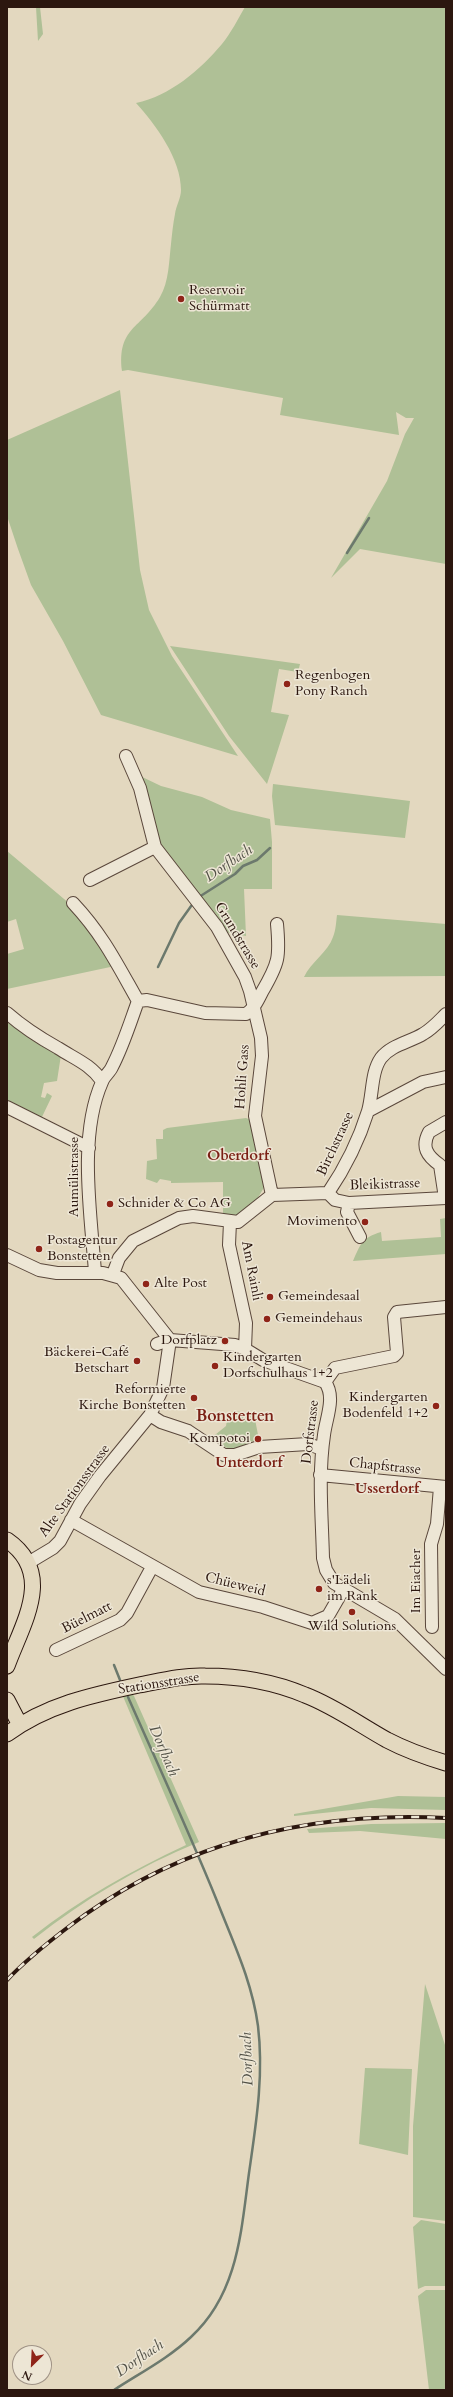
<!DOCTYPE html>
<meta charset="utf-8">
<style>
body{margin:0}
#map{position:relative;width:453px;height:2397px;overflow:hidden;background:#e3d8bf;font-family:Cardo,serif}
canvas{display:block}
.frame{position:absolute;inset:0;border:8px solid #2c170f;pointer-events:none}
.north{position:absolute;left:12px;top:2345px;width:40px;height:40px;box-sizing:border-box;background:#ede6d5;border:1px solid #a09386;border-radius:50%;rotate:204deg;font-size:11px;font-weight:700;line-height:16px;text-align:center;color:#2c170f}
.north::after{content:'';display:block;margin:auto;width:14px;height:18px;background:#8f2418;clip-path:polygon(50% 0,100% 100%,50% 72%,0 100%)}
</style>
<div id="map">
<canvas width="453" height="2397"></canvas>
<div class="frame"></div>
<div class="north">N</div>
</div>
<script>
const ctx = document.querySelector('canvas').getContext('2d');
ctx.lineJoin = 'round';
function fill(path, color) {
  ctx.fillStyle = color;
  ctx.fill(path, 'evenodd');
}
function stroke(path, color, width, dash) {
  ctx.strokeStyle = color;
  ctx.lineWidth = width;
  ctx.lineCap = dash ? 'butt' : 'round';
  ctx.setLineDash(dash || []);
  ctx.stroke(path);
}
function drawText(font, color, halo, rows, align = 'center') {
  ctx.font = font + ' Cardo,serif';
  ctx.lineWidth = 3;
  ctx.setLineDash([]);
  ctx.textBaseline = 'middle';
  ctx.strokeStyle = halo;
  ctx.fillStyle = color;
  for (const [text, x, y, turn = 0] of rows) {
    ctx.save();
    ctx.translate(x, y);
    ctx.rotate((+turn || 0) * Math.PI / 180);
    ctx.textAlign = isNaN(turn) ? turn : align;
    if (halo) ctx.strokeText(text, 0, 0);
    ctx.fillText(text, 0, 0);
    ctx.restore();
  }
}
const green = new Path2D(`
 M36,7H40L43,34L38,41Z
 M245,7H446V564L360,549L331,578L387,481L405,434L414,418H406L396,412L399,435L280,415L283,398L128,370L122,371C117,327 141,329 160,297C169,282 169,261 171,244C172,234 173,224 175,214C176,206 181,198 181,190C181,159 156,125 136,103C170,96 200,70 222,44C231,33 238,19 245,7Z
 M120,390L140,570L149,610L172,656L238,756L101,715L63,641L31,585L18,549L7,516V440Z
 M170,646L300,664L298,672L279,669L271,712L289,715L267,784L229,736Z
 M136,774L161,786L202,797L231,810L270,819L272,842V889H244L246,936L224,932L163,855Z
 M273,784L410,801L405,838L275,825L272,796Z
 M7,851L70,904L115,966L7,989V954L24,949L16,919L7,922Z
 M337,915L446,924V976L304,977C311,962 328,952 333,937C336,930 336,922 337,915Z
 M7,1017L61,1055L57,1081L44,1083L41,1097L45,1098L47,1093L52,1096L41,1119L7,1102Z
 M246,1118L251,1120L266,1184L256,1201L240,1215H223V1182L171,1183V1181L160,1179L157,1183L146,1179L147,1161L157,1159L156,1139H163V1130L167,1128Z
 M446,1218V1254L353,1261C361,1243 362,1238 381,1232L382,1241L441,1237L440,1219Z
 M234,1411L254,1414L259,1440L250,1442L251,1446L229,1449L210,1439L226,1426L228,1414Z
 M122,1694H132L134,1696L199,1842C138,1867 85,1899 34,1939L32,1937C80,1899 131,1871 186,1845Z
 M398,1796L446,1797V1810L371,1808L294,1816V1814Z
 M446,1823V1839L360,1831L309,1833L307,1829L371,1824Z
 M425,1984L446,2048V2221L413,2217V2126Z
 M365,2068L412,2069L408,2155L359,2144Z
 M421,2220L446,2224V2286H425L418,2289L413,2227Z
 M426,2290H446V2390H429L418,2296Z`);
const stream = new Path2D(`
 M347,553L369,518
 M199,897L235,874L243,866L257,860L270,848
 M158,967L179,923L194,902
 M114,1665L120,1680
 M114,2390C140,2373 169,2358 191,2337C238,2294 241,2232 249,2173C256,2124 264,2076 258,2026C252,1981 233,1942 217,1901C189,1832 158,1765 128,1697`);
const minor = new Path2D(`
 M126,756L140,788L155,847L217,927L245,977L250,991L261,1038L262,1056L255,1116L272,1195
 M90,880L155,847
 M73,903C103,935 117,964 138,1001
 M7,1013C23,1027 40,1038 58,1048C75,1059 90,1064 102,1081
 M7,1107L89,1148
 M368,1111L423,1082L446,1077
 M328,1193C345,1168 359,1140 368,1111C373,1094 371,1072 381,1058C391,1045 410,1042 423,1034C432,1029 439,1021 446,1014
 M328,1193L335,1200L349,1203L446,1198
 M445,1198L440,1165C427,1156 421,1147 429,1132L446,1122
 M349,1203L347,1212L360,1237
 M230,1222L229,1245L246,1323L245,1349
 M7,1255L39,1270L57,1273H103L121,1278L170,1340L235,1345L245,1349L263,1360L325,1382C336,1397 326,1418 324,1435C318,1475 322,1517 323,1558L326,1570L334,1583L395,1619L446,1669
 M95,1272C91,1215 78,1136 102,1082C104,1076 110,1072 112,1067C123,1046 130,1023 138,1001L147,1000L205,1013L246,1014C254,1009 258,1000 262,992C279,963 280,957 277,924
 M113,1274L119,1258L133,1241L179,1218L193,1216L238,1222L272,1195L328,1193
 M157,1344L163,1342
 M325,1382L335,1368L394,1356L397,1353L394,1317L397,1312L446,1307
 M150,1415L161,1422L188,1431L224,1455H235L259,1447L308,1444L322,1449
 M320,1475L446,1487
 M71,1520L199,1592L263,1607L312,1623L328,1616L343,1590
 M28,1563L53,1548L60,1541L80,1504L100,1476L150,1415L163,1388L170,1340
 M432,1627L431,1544L437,1524L440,1487
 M56,1650L120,1620L127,1613L152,1567`);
const major = new Path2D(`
 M7,1540C56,1574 22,1624 7,1666
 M7,1700L20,1725
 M7,1734C46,1705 92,1695 139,1685C160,1681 183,1675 205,1676C239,1676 274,1682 305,1695C334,1706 360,1725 387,1740C406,1750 426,1757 446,1763`);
const rail = new Path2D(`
 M7,1980C25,1961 46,1944 67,1928C179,1842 307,1811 446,1818`);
const markers = [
 [181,299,4,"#8f2418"],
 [287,684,4,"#8f2418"],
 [110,1204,4,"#8f2418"],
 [365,1222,4,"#8f2418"],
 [39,1249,4,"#8f2418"],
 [146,1284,4,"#8f2418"],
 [270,1297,4,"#8f2418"],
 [267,1319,4,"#8f2418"],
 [225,1341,4,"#8f2418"],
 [137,1361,4,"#8f2418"],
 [215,1366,4,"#8f2418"],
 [194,1398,4,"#8f2418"],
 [436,1406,4,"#8f2418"],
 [258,1439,4,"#8f2418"],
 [319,1589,4,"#8f2418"],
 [352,1612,4,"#8f2418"]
];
const poiNames = [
 ["Reservoir",189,291],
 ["Schürmatt",189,307],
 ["Regenbogen",295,676],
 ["Pony Ranch",295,692],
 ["Schnider & Co AG",118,1204],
 ["Movimento",357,1222,"right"],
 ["Postagentur",47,1241],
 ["Bonstetten",47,1257],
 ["Alte Post",154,1284],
 ["Gemeindesaal",278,1297],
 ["Gemeindehaus",275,1319],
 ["Dorfplatz",217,1341,"right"],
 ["Bäckerei-Café",129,1353,"right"],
 ["Betschart",129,1369,"right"],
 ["Kindergarten",223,1358],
 ["Dorfschulhaus 1+2",223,1374],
 ["Reformierte",186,1390,"right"],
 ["Kirche Bonstetten",186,1406,"right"],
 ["Kindergarten",428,1398,"right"],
 ["Bodenfeld 1+2",428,1414,"right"],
 ["Kompotoi",250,1439,"right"],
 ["s'Lädeli",327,1581],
 ["im Rank",327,1597],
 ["Wild Solutions",352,1627,"center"]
];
const streetNames = [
 ["Grundstrasse",237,936,59],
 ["Hohli Gass",243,1077,-86],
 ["Birchstrasse",336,1144,-65],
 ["Aumülistrasse",75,1177,-90],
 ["Bleikistrasse",385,1185,-2],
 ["Am Rainli",251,1271,79],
 ["Dorfstrasse",311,1432,-83],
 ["Chapfstrasse",385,1467,6],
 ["Alte Stationsstrasse",75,1491,-54],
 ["Im Eiacher",417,1581,-90],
 ["Chüeweid",235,1585,14],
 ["Büelmatt",87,1618,-27],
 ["Stationsstrasse",159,1684,-9]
];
const waterNames = [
 ["Dorfbach",229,864,-34],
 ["Dorfbach",163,1751,67],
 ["Dorfbach",248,2059,-92],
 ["Dorfbach",140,2359,-34]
];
const neighbourhoodNames = [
 ["Oberdorf",238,1157],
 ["Unterdorf",249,1464],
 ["Usserdorf",387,1490]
];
const quarterNames = [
 ["Bonstetten",235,1417]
];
fill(green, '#afc096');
stroke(stream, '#6c796d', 2.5);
stroke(minor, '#5a473b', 14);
stroke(major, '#2c170f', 17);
stroke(minor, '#ede6d5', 12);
stroke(major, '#e3d8bf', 15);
stroke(rail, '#2c170f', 4);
stroke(rail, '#ede6d5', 2.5, [8]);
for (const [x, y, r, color] of markers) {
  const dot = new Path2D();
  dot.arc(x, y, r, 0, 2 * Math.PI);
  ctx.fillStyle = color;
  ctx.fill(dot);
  stroke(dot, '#ede6d5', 1.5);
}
drawText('14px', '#2c170f', '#ede6d5', poiNames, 'left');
drawText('14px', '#2c170f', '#ede6d5', streetNames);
drawText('italic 15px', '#515046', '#ede6d5', waterNames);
drawText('bold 15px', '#7a1f14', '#ede6d5', neighbourhoodNames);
drawText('bold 16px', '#7a1f14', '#ede6d5', quarterNames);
</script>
